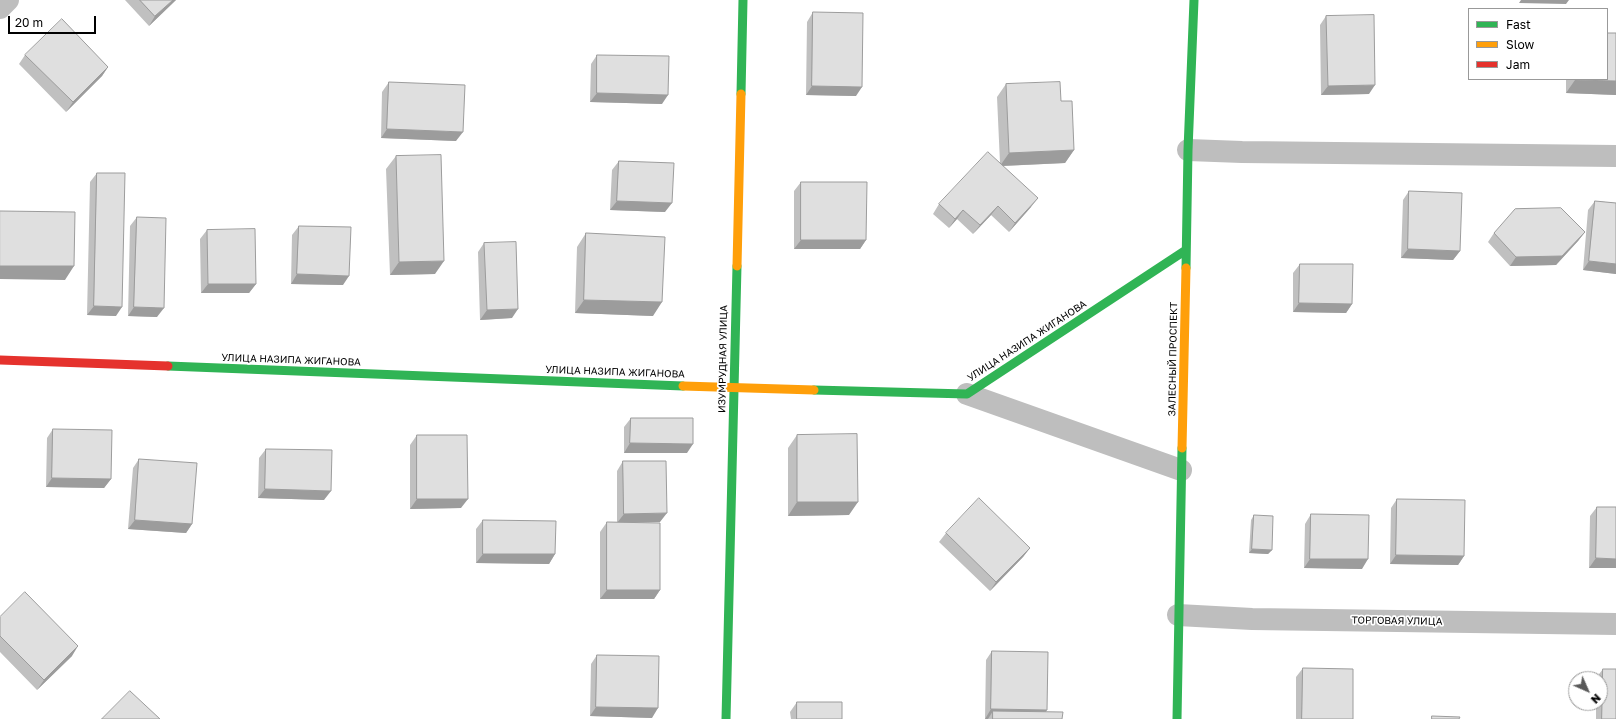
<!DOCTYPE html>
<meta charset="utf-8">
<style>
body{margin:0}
#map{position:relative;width:1616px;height:719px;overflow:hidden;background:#fff;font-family:"Golos Text",sans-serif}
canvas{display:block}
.legend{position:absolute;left:1468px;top:8px;width:140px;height:72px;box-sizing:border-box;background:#fff;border:1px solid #999;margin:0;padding:5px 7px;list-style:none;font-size:12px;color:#000}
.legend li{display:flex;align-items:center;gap:8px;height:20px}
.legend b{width:20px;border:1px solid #999}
.north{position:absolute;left:1568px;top:671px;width:40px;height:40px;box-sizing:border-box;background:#fff;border:1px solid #999;border-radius:50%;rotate:135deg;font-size:11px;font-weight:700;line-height:16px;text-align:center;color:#000}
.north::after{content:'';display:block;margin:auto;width:14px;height:18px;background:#595959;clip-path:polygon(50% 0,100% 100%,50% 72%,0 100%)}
.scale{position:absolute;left:8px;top:16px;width:88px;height:18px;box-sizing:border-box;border:2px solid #000;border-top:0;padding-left:5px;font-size:12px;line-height:14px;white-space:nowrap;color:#000;-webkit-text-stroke:3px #fff;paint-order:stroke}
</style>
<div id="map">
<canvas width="1616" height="719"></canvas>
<ul class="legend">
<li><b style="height:5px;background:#30b455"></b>Fast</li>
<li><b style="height:5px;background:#ff9f0a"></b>Slow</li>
<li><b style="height:5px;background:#e5322d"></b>Jam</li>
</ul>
<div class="north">N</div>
<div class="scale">20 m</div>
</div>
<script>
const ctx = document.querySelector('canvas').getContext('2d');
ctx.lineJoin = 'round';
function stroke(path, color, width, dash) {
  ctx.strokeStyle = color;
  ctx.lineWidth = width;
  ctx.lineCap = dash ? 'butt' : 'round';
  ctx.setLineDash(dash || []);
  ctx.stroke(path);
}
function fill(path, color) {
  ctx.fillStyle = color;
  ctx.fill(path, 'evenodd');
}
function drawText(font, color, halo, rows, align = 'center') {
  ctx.font = font + ' "Golos Text",sans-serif';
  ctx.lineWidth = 3.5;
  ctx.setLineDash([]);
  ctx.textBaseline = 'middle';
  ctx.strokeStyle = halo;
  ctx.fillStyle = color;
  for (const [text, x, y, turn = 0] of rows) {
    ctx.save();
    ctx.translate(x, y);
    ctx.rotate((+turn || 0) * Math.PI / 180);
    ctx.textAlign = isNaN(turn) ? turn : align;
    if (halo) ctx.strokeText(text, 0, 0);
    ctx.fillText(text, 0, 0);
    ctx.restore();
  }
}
const street = new Path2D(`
 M0,8L8,0
 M1188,150L1242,152L1616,156
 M967,394L1181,470
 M1178,615L1252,619L1616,624`);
const fast = new Path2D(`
 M741,94L743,0
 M1186,268L1188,150L1194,0
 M168,366L683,386
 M814,390L967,394L1186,250
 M726,719L737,266
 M1177,719L1182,448`);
const slow = new Path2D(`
 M737,266L741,94
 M683,386L814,390
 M1182,448L1186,268`);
const jam = new Path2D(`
 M0,360L168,366`);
const wall = new Path2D(`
 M125,0H176L149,26Z
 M813,12L856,96L806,95L807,22Z
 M1326,16L1369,94L1321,95L1320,25Z
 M1616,33V95L1566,93V79H1607Z
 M25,55L108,67L102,76L66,112L19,64Z
 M597,55L662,104L590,102L591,64Z
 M389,82L456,141L381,138L382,92Z
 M1006,84L1061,101L1074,150L1065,163L1003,166L1031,207L1009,232L991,215L973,234L957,219L949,228L933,214L939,204L1000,163L997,97Z
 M396,156L435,274L390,275L386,169Z
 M619,161L665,212L610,210L612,170Z
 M97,173L116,316L87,315L90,182Z
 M801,182L866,240L860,249H794V191Z
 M1409,191L1460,251L1453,260L1401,258L1403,200Z
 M1595,201L1616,203V274L1583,270L1588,210Z
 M137,217L157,317L128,316L130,226Z
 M299,226L343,285L291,284L292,235Z
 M207,230L256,284L249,293H201L200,239Z
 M1585,232L1578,241L1556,265L1510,266L1488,242L1494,233Z
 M586,233L653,316L575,313L577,247Z
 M484,243L512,318L480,320L478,252Z
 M1300,264L1352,304L1346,313L1293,312V273Z
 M631,418L687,453H624V427Z
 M53,429L111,479L104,488L46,487L47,438Z
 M417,435L461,508L410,509V445Z
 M797,435L849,515L788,516V448Z
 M266,449L324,500L258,498L259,458Z
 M139,459L192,524L186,533L128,529L133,468Z
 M623,461L660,522H636L660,590L654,599H600V532L607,522H617V471Z
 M1397,499L1464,556L1458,565L1390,564L1391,508Z
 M1597,507H1616V568H1589L1590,516Z
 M1311,514L1362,569L1304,568L1305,524Z
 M1254,515L1272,550L1268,554L1249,553L1251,520Z
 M483,520L555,554L549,564L476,563V529Z
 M946,533L1030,548L1023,557L990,591L939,542Z
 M0,617L72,656L37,690L0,652Z
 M992,651L1046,712L1062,719H985L986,660Z
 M597,655L652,718L590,716L591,664Z
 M1303,668L1353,719H1296V677Z
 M1603,669L1616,719H1596V703H1600V679H1596V678Z
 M797,702L842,719H791L790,712Z`);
const shadedWall = new Path2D(`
 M173,0H176L149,26L155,16Z
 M1521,0H1569L1566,4L1519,3Z
 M108,67L102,76L66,112L73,102Z
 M1575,80L1616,81V95L1566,93Z
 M1375,85L1369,94L1321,95L1328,86Z
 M812,86L862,87L856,96L806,95Z
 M597,93L668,95L662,104L590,102Z
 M387,129L463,132L456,141L381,138Z
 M1074,150L1065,163L1000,166L1009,153Z
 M1038,198L1031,207L1009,232L1015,223Z
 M617,201L672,203L665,212L610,210Z
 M998,206L991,215L973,234L980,225Z
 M963,210L957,219L949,228L955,219Z
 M1585,232L1578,241L1556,265L1510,266L1516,257Z
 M801,240H866L860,249H794Z
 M1408,249L1460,251L1453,260L1401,258Z
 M444,261L435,274L390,275L399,262Z
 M1589,261L1616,264V274L1583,270Z
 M0,266H74L65,280L0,279Z
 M297,274L349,276L343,285L291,284Z
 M208,284H256L249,293H201Z
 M584,300L662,302L653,316L575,313Z
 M1299,303L1352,304L1346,313L1293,312Z
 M94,306L122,307L116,316L87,315Z
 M134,307L164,308L157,317L128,316Z
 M518,309L512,318L480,320L487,310Z
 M630,443L693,444L687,453H624Z
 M52,478L111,479L104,488L46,487Z
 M265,489L331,491L324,500L258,498Z
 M417,499H468L461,508L410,509Z
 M797,502H858L849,515L788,516Z
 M667,513L660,522L617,523L624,514Z
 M135,520L192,524L186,533L128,529Z
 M1030,548L1023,557L990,591L996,582Z
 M1252,549L1272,550L1268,554L1249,553Z
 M483,554H555L549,564L476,563Z
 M1396,555L1464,556L1458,565L1390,564Z
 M1596,558L1616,559V568H1589Z
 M1310,559H1368L1362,569L1304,568Z
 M607,590H660L654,599H600Z
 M78,646L72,656L37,690L44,680Z
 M596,707L658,708L652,718L590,716Z
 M991,709L1047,710L1041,719L993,711L988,719H985Z`);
const building = new Path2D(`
 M140,0H173L155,16Z
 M813,12L863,13L862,87L812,86Z
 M1374,15L1375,85L1328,86L1326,16Z
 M62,19L108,67L73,102L25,55Z
 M1607,33H1616V81L1575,80V79H1607Z
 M597,55L669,56L668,95L597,93Z
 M389,82L465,85L463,132L387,129Z
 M1060,82L1061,101H1072L1074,150L1009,153L1006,84Z
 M988,152L1038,198L1015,223L998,206L980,225L963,210L955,219L939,204Z
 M441,155L444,261L399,262L396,156Z
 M619,161L674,163L672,203L617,201Z
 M97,173H125L122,307L94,306Z
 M801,182H867L866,240H801Z
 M1409,191L1462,193L1460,251L1408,249Z
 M1595,201L1616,203V264L1589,261Z
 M1561,208L1585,232L1562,256L1516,257L1494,233L1515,209Z
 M0,211L75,212L74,266H0Z
 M137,217L166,218L164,308L134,307Z
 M299,226L351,227L349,276L297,274Z
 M255,229L256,284H208L207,230Z
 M586,233L665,237L662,302L584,300Z
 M516,242L518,309L487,310L484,243Z
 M1300,264H1353L1352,304L1299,303Z
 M631,418H693V444L630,443Z
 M53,429L112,430L111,479L52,478Z
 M857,434L858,502H797V435Z
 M417,435H467L468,499H417Z
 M266,449L332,450L331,491L265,489Z
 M139,459L197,463L192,524L135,520Z
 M623,461H666L667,513L624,514Z
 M979,498L1030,548L996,582L946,533Z
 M1397,499L1465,500L1464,556L1396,555Z
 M1597,507H1616V559L1596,558Z
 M1311,514L1369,515L1368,559H1310Z
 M1254,515L1273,516L1272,550L1252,549Z
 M483,520L556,521L555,554H483Z
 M607,522L660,523V590H607Z
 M25,592L78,646L44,680L0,636V617Z
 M992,651L1048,652L1047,710L991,709Z
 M597,655L659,656L658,708L596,707Z
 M1303,668L1353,669V719H1302Z
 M1603,669H1616V719H1602Z
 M130,691L160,719H102Z
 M797,702H842V719H797Z
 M993,711L1063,712L1062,719H993Z
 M1432,716L1460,717L1459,719H1432Z`);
const streetNames = [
 ["УЛИЦА НАЗИПА ЖИГАНОВА",1027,341,-33],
 ["ИЗУМРУДНАЯ УЛИЦА",723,359,-89],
 ["ЗАЛЕСНЫЙ ПРОСПЕКТ",1173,359,-89],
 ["УЛИЦА НАЗИПА ЖИГАНОВА",291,360,2],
 ["УЛИЦА НАЗИПА ЖИГАНОВА",615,372,2],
 ["ТОРГОВАЯ УЛИЦА",1397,621,1]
];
stroke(street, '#bebebe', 22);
stroke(fast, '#30b455', 9);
stroke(slow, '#ff9f0a', 9);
stroke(jam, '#e5322d', 9);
fill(wall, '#c0c0c0');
fill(shadedWall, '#9c9c9c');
fill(building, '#dfdfdf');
stroke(building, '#9c9c9c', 1);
drawText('10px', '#000', '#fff', streetNames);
</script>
